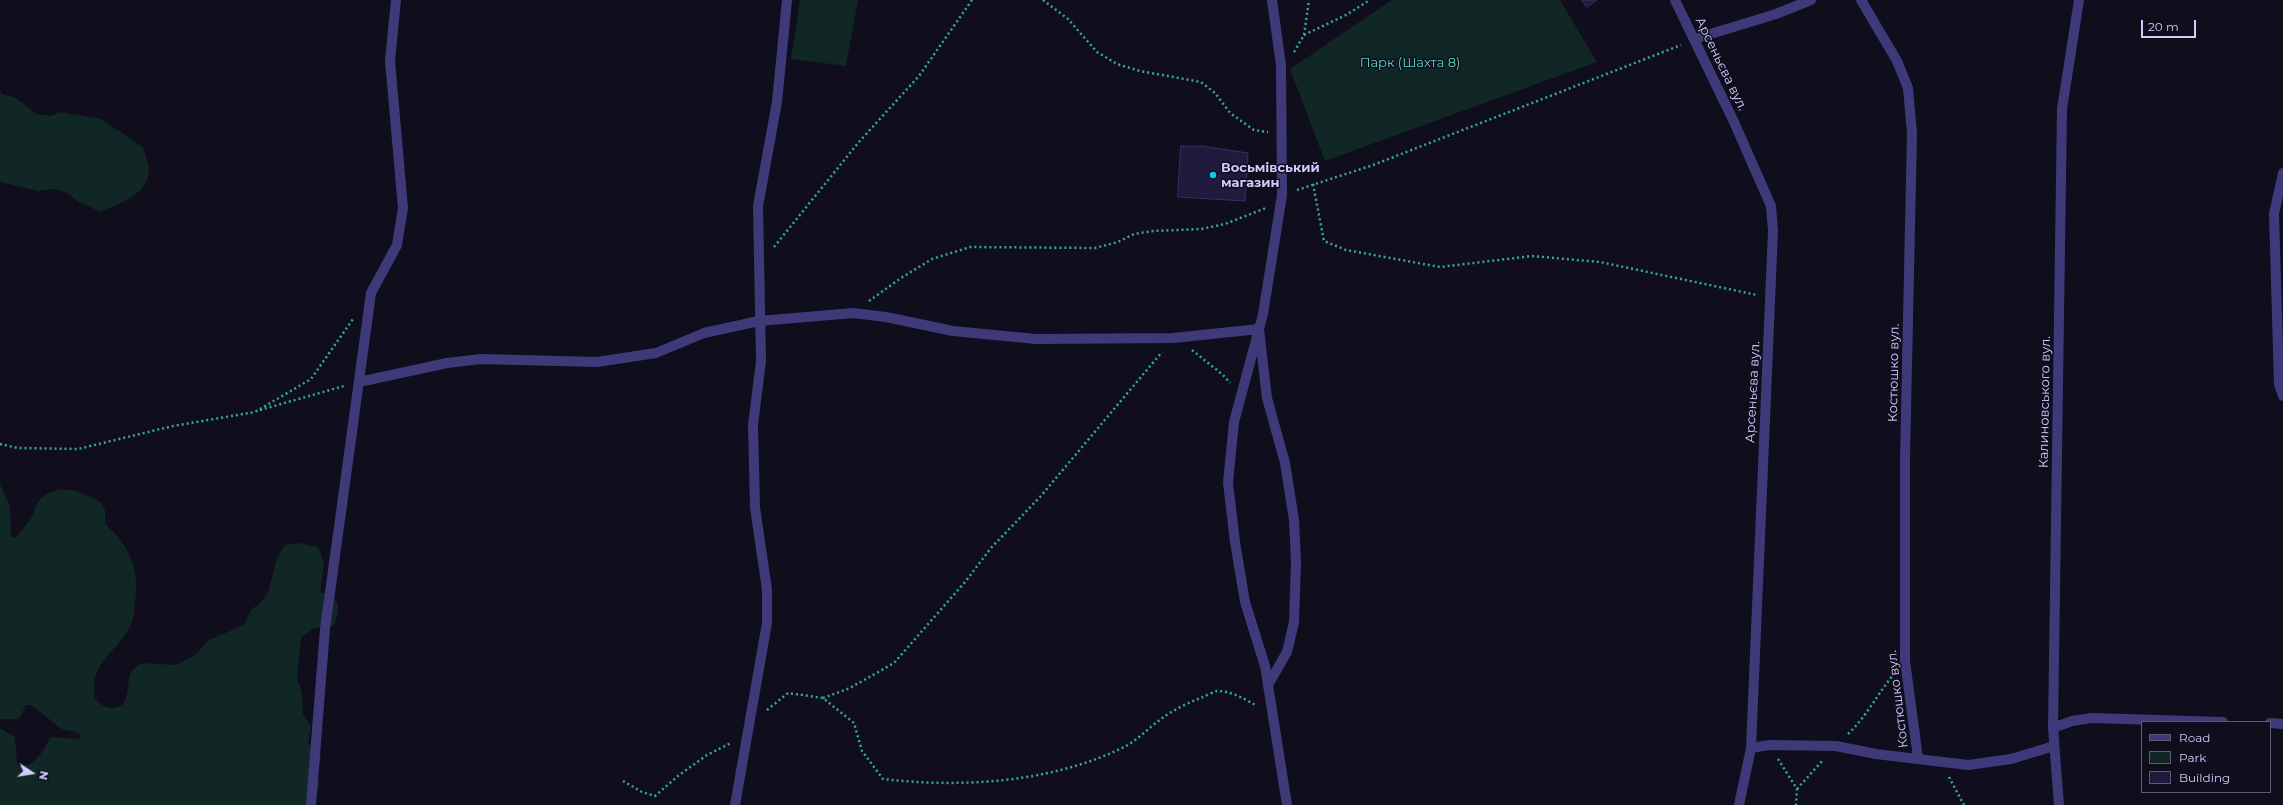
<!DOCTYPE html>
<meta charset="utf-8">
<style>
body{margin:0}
#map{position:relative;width:2283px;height:805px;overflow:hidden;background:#100d1d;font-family:Montserrat,sans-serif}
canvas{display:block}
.legend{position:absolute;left:2141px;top:721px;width:130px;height:72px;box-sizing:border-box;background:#100d1d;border:1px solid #5e5977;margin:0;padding:5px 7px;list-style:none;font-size:12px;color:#d2cbfd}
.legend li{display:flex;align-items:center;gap:8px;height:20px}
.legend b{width:20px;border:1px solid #5e5977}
.north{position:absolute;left:12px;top:753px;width:40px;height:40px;-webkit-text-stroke:3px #100d1d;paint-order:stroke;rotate:102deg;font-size:11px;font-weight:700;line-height:16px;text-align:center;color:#d2cbfd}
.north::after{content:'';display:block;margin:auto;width:14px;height:18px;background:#d2cbfd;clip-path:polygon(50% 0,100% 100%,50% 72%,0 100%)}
.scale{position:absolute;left:2141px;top:20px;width:55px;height:18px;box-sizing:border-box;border:2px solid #d2cbfd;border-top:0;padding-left:5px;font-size:12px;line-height:14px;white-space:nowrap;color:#d2cbfd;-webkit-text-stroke:3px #100d1d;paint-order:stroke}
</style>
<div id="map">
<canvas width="2283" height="805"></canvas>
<ul class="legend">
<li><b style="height:5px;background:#3e3a7a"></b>Road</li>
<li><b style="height:11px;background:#102726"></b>Park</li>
<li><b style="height:11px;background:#221a3d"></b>Building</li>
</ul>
<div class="north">N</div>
<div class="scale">20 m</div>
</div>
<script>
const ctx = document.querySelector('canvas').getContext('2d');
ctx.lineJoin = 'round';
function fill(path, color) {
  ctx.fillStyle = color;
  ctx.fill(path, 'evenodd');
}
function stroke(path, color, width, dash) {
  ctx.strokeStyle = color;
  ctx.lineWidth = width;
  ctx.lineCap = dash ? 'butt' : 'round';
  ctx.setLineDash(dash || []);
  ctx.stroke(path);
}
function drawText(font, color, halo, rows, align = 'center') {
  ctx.font = font + ' Montserrat,sans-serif';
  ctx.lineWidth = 3;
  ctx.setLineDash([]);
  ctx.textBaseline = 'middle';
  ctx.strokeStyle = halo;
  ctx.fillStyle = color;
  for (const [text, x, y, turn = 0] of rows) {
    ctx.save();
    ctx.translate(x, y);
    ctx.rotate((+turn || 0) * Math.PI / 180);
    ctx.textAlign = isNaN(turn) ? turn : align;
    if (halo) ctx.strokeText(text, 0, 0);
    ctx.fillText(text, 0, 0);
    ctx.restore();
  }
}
const green = new Path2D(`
 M800,0H858L846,66L791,59Z
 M1392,0H1560L1597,62L1325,161L1290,69Z
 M0,90L2,94L14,97L37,114L51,116L60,112L101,119L143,147C145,153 148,161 149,168C150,194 120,203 101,212L79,202L68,193L53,189L38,191L0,182Z
 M0,484L10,507L11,537L16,538L32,517L37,503L46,494L59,489L77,491L101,502L105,510V524C130,545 140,571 135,603C134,609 134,616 132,622C121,651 87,662 95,699C102,705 105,708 114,708C132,707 125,681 132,671C135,668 139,665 142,663L176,665L194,656L209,640L244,625L251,610L260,603L268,592L277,558L285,545L298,543L318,547L324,563L320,592C342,599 341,607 334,626L314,628L301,638L297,679L302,692L303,714L311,726L308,743L318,749L321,754L318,776L319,787L312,805H0V728L15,737L17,765C34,770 44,749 51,737L78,739L81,736L76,732L62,729L31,705H26L19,719H0Z`);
const building = new Path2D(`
 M1582,0H1597L1587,7Z
 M1181,146H1201L1248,153L1245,201L1178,197Z`);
const path = new Path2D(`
 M1043,0L1068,19L1097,52L1117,64L1140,71L1201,82L1215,93L1230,113L1254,130L1268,132
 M1304,35L1346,15L1370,0
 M1294,52L1304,35L1309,0
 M1313,184L1324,241L1346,250L1440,267L1532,256L1600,262L1757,295
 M1297,190L1373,165L1681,45
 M774,247L858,143L919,76L972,0
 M869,301L901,278L932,259L970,247L1095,248L1118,242L1134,234L1153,231L1201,229L1225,224L1266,208
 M1192,350L1223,375L1230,383
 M260,410L344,386
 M0,444L18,448L78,449L173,426L255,412L311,379L353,319
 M823,698L850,688L894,663L965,582L991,548L1040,497L1162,352
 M767,710L788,693L823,698L854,723L862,751L883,779C962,788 1051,783 1124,747C1137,741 1148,728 1160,720C1172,710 1188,703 1203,697C1207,695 1213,692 1217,691C1231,691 1245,699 1257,706
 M1848,734C1866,717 1877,695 1893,675
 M1778,759L1797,789L1796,805
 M1949,777L1964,805
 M623,781L642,792L655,796L678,776L707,755L731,743
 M1797,789L1823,760`);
const lane = new Path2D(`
 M1694,39L1776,14L1811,0
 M1259,329L1267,398L1285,463L1294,520L1296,562L1294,622L1287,652L1268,685`);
const street = new Path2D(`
 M1272,0L1281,65L1282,195L1263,314L1234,422L1228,483L1235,542L1245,602L1265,666L1287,805
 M1675,0L1734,122L1771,206L1773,231L1751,748L1739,805
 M1861,0L1897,61L1908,88L1912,133L1905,458V661L1918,758
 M2283,173L2274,214L2279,384L2283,396
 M359,382L447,363L481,359L597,362L656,353L704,333L759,321L853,313L886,317L953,331L1036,339L1173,338L1259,329
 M2270,723L2283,724
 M2053,728L2072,721L2092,718L2223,722
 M1751,748L1769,745L1836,746L1876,754L1968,765L2011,759L2054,746
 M311,805L325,629L371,293L397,245L403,208L390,61L396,0
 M735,805L767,623V590L755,507L753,425L761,361L758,206L777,102L787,0
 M2059,805L2053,728L2062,109L2079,0`);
const markers = [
 [1213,175,4,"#0bcde9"]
];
const parkNames = [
 ["Парк (Шахта 8)",1410,63]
];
const streetNames = [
 ["Арсеньєва вул.",1721,64,64],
 ["Костюшко вул.",1894,373,-89],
 ["Арсеньєва вул.",1753,392,-87],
 ["Калиновського вул.",2045,402,-89],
 ["Костюшко вул.",1898,699,-97]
];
const poiNames = [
 ["Восьмівський",1221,168],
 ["магазин",1221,183]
];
fill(green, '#102726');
fill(building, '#221a3d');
stroke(building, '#3a2d68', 1);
stroke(path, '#32a9a5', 2.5, [2, 3]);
stroke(lane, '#3e3a7a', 10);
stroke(street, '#3e3a7a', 10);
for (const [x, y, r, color] of markers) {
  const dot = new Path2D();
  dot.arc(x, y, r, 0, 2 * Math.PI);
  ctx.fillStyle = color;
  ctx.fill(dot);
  stroke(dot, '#100d1d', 1.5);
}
drawText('13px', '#5bd8bc', '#100d1d', parkNames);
drawText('13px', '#d2cbfd', '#100d1d', streetNames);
drawText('bold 13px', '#d2cbfd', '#100d1d', poiNames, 'left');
</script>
